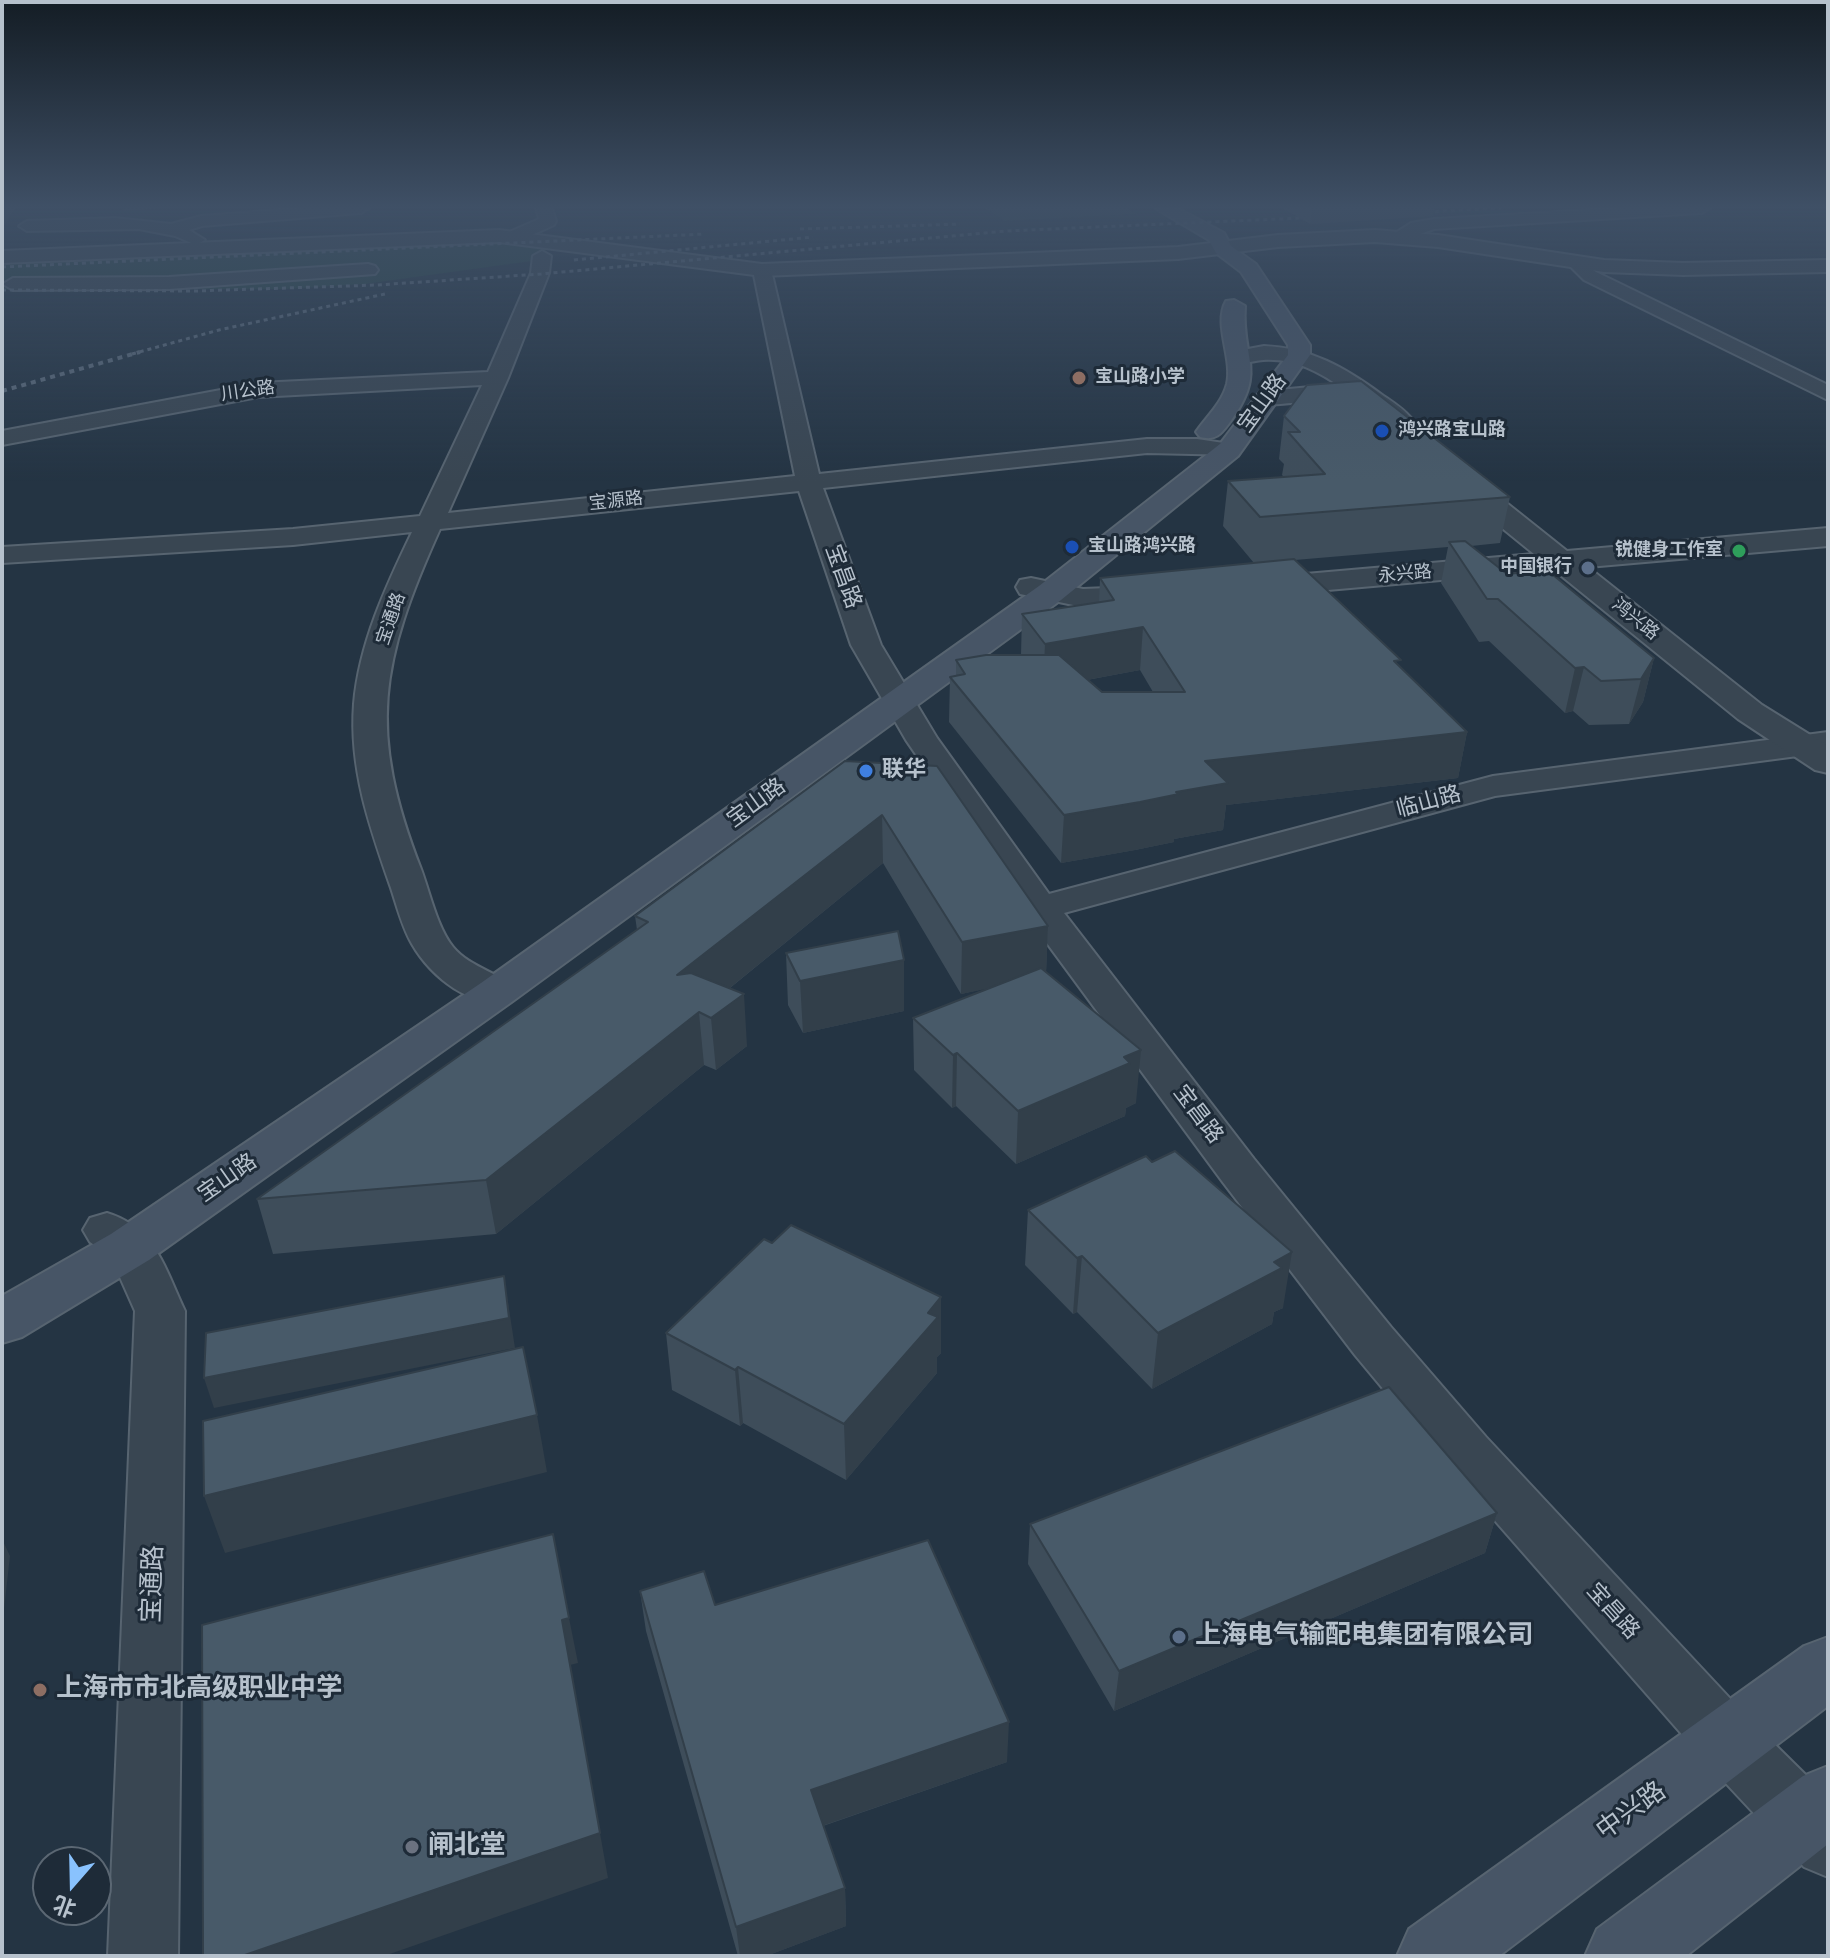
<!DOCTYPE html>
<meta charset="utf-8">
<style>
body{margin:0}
#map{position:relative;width:1830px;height:1958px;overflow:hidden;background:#243443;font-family:Jost,"Noto Sans SC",sans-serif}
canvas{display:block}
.frame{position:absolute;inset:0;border:4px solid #b6c1cc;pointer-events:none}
.north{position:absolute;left:32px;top:1846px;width:80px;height:80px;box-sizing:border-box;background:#1e2b38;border:2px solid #5b6773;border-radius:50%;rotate:200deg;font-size:22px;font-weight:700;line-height:32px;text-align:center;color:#b6c1cc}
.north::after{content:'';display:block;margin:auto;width:28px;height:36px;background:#89c2fe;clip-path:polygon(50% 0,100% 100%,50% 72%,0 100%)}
</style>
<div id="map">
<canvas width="1830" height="1958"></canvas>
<div class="frame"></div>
<div class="north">北</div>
</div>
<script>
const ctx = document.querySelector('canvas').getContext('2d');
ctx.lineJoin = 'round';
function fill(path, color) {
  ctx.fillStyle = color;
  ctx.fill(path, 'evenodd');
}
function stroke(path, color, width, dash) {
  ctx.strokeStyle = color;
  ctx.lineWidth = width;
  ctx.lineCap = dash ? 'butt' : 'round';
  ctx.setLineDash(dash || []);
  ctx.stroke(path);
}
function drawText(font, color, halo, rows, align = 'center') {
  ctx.font = font + ' Jost,"Noto Sans SC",sans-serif';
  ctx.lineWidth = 6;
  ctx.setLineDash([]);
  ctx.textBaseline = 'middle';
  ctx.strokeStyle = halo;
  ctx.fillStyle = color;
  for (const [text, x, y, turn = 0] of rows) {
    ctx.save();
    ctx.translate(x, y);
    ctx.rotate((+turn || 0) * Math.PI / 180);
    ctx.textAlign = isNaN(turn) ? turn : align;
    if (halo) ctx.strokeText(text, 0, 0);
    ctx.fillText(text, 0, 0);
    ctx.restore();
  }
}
const green = new Path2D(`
 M985,208H1126L1137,214L1005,221Z
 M478,238L550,246L539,260L365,284L286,289L2,290V258Z`);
const minor = new Path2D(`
 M306,208H369L361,213L202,226L189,230L205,240L196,245L175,236L139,229L27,231L19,226L27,221L115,218L171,224L201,216Z
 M536,208H552L556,221L554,225L519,241H507L504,237L507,233L539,219Z
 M1627,208H1710L1702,213L1434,229L1398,242L1389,237L1411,223L1434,219Z
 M542,251L551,256L549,273L508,378L448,513L795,476L753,270L762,265L771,270L819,474L1147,439H1197L1237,445L1241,450L1237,455L1147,453L823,488L881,645L937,738L1049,894L1493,776L1828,732V752L1495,796L1064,913L1254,1159L1391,1327L1486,1437L1751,1721L1828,1797V1877L1804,1867L1707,1763L1448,1467L1355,1355L1222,1181L1027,916L906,740L851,645L799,491L440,529C380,662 367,730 421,869C430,893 437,927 453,947C471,969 504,973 517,992L511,1001C472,1010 431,977 412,944C402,927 397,906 391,888C370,828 349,769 354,704C359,644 386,586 412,532L293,545L2,563V547L293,529L420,516L482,385L258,397L2,445V431L258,383L488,372L531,273L533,256Z
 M1577,259L1596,272L1828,385V400L1584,280L1568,264Z
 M107,1213C156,1228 165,1269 185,1311L178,1956H108L135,1311L111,1257L90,1242L83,1230L90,1218Z`);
const tertiary = new Path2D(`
 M499,230L762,264L1178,247L1278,235L1375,230L1438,235L1604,260L1683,263L1828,260V272L1683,275L1604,272L1438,247L1375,242L1278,247L1178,259L762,276L499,242L2,263V251Z
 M368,264L375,266L378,270L375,274L169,289L13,290L3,284L13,278L169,277Z
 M1264,346C1311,348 1344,367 1381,394C1391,401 1403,408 1411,418L1407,423C1387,428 1384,414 1368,408C1343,397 1296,403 1268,405L1259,403L1256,398L1259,393L1268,391L1321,386L1345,390C1320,372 1294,358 1263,360C1252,361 1243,365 1232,362L1229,357L1232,352Z
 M1459,471L1469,473L1567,551L1828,528V546L1588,567L1762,705L1828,746V773L1815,770L1738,719L1554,570L1260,596L1249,594L1245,587L1249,580L1260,578L1534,554L1449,485L1445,479L1449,473Z
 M1031,578L1083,589L1159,586L1170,588L1175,595L1170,602L1159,604L1083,607L1020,594L1016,587L1020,580Z`);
const secondary = new Path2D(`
 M1155,208H1177L1224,233L1231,246L1256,264L1310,345V355L1238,456L1061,600L513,1001L149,1260L22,1337L2,1343V1296L111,1234L481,983L1039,586L1220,444L1288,355V345L1241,272L1216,253L1209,240Z
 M1234,300L1245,306C1241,358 1268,371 1230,422C1221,434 1216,441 1200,437L1196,432C1207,416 1222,403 1227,384C1233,358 1213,324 1226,301Z
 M1828,1637V1706L1499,1956H1397L1409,1929L1804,1646Z
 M1828,1766V1844L1686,1956H1585L1597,1929L1803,1776Z`);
const railFar1 = new Path2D(`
 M1411,213L1501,208
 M800,229L960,224
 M574,260L813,237
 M2,267L704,234
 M2,290L195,291L377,285L541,274L1006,231L1323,217
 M132,354L219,330L385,294`);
const rail = new Path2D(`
 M2,391L140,352`);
const wall = new Path2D(`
 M1282,208H1434L1433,216L1310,224Z
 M1284,416L1510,497L1500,543L1471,546L1507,574L1654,658L1643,702L1629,724L1589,725L1573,711L1565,713L1489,641L1479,642L1441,583L1448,547L1295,560L1400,666L1467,732L1458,778L1226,805L1223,830L1174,839V842L1135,850L1061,863L949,722L950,677L956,676V660L1021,655L1022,614L1099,603L1100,578L1254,563L1223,526L1228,481L1284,477L1282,475L1284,464L1279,459ZM1140,670L1153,692H1102L1087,680Z
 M845,761L1048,926L1046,972L1136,1103L1126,1108L1125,1116L1016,1164L956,1106L952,1108L914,1070L913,1018L992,987L961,994L883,863L730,988L747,1046L716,1070L704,1065L496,1234L273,1254L257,1199L637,930L635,916Z
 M786,953L904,960V1011L803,1033L788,1005Z
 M1028,1210L1283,1308L1274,1312L1272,1324L1152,1389L1077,1312L1073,1314L1025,1265Z
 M772,1243L941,1297V1353L937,1357V1373L846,1480L743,1423L740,1426L672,1390L666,1333Z
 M1497,1513L1485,1553L1114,1711L1028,1564L1030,1524Z
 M640,1591L715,1605L1007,1762L823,1826L845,1888L846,1926L766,1956H738L646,1631Z`);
const shadedWall = new Path2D(`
 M2,208H15L2,230Z
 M123,208H162L124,211Z
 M1312,208H1434L1433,216L1310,224Z
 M1143,627L1140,670L1043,688L1045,644Z
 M1654,658L1643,702L1629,724L1641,679Z
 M1584,667L1573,711L1565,713L1575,668Z
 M1467,732L1458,778L1226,805L1223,830L1174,839V842L1135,850L1061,863L1064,815L1176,792L1205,761Z
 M882,815L883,863L699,1013L704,1065L496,1234L486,1180L677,975Z
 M1048,926L1046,977L961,994L962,942Z
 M904,960V1011L803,1033L800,981Z
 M744,994L747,1046L716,1070L711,1018Z
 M1141,1050L1136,1103L1126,1108L1125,1116L1016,1164L1018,1111L1124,1057Z
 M957,1053L956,1106L952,1108L953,1055Z
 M1292,1252L1283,1308L1274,1312L1272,1324L1152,1389L1158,1333L1274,1262Z
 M1082,1256L1077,1312L1073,1314L1077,1258Z
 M504,1276L515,1348L214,1408L204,1378Z
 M941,1297V1353L937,1357V1373L846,1480L844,1424L928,1313Z
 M738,1367L743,1423L740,1426L735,1370Z
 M537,1415L547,1472L225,1553L204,1496Z
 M1497,1513L1485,1553L1114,1711L1119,1671Z
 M2,1539L10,1556L2,1627Z
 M569,1618L578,1663L570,1665L608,1878L384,1956H242L562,1620Z
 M1009,1722L1007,1762L813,1829L811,1790Z
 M845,1888L846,1926L766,1956H740L736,1927Z`);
const building = new Path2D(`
 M1361,381L1510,497L1260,517L1228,481L1325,474L1288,432H1300L1284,416L1307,385Z
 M1465,541L1507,574L1547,570L1654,658L1641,679L1601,681L1584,667L1575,668L1498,599H1487L1449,542Z
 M1294,559L1401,660L1394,661L1467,732L1205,761L1228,783L1176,792L1179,794L1140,802L1064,815L950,677L965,674L956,660L986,655H1059L1102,692H1185L1143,627L1045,644L1022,614L1114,600L1100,578Z
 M845,761L937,766L1048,926L962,942L882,815L677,975L691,973L744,994L711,1018L699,1012L486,1180L257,1199L648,922L635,916Z
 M898,931L904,960L800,981L786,953Z
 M1041,968L1141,1050L1124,1057L1130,1063L1018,1111L957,1053L953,1055L913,1018Z
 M1175,1151L1292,1252L1274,1262L1282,1268L1158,1333L1082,1256L1077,1258L1028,1210L1146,1156L1152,1162Z
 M791,1225L941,1297L928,1313L938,1317L844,1424L738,1367L735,1370L666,1333L764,1239L772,1243Z
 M504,1276L509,1318L204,1378L206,1333Z
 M523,1347L537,1415L204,1496L203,1421Z
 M1389,1387L1497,1513L1119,1671L1030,1524Z
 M553,1534L569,1618L562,1620L600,1833L242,1956H203L202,1625Z
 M928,1540L1009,1722L811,1790L845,1888L736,1927L640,1591L704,1571L715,1605Z`);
const markers = [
 [1079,378,8,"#8d6e63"],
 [1382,431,8,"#1a4fb4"],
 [1072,547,8,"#1a4fb4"],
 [1739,551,8,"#2e9e5b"],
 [1588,568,8,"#5c6f8a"],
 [866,771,8,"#3f7fe0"],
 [1179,1637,8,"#5c6f8a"],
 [40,1690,8,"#8d6e63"],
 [412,1847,8,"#6b7280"]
];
const farPoinames = [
 ["宝山路小学",1095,378],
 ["鸿兴路宝山路",1398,431],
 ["宝山路鸿兴路",1088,547],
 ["锐健身工作室",1723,551,"right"],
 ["中国银行",1572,568,"right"]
];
const farStreetnames = [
 ["川公路",248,392,-8],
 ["宝源路",616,502,-6],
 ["永兴路",1405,575,-5],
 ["宝通路",392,619,-71],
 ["鸿兴路",1635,620,39]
];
const streetNames = [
 ["宝山路",1263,404,-54],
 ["宝昌路",842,577,70],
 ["临山路",1429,803,-15],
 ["宝山路",757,804,-36],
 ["宝昌路",1197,1115,53],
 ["宝山路",228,1179,-35],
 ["宝昌路",1612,1612,48]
];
const poiNames = [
 ["联华",882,771]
];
const nearStreetnames = [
 ["宝通路",154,1584,-88],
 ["中兴路",1632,1812,-36]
];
const nearPoinames = [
 ["上海电气输配电集团有限公司",1195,1637],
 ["上海市市北高级职业中学",56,1690],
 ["闸北堂",428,1847]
];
fill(green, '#264344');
stroke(minor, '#576470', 4);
stroke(tertiary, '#576470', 4);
stroke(secondary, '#576470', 4);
fill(minor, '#394652');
fill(tertiary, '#394652');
fill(secondary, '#475566');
stroke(railFar1, '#5b6a7a', 3, [4, 4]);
stroke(rail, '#5b6a7a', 4, [5, 5]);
fill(wall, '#3e4d5a');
fill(shadedWall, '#323f4a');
fill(building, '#485a69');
stroke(building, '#323f4a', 2);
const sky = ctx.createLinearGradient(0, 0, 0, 482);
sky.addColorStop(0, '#141d25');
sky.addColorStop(0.43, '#3f5066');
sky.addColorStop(1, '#3f506600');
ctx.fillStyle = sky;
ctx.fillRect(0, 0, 1830, 482);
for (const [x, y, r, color] of markers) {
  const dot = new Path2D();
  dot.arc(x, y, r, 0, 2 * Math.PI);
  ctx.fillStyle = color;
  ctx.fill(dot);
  stroke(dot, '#1e2b38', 3);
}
drawText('bold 18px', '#b6c1cc', '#1e2b38', farPoinames, 'left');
drawText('18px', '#b6c1cc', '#1e2b38', farStreetnames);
drawText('22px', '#b6c1cc', '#1e2b38', streetNames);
drawText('bold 22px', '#b6c1cc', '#1e2b38', poiNames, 'left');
drawText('26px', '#b6c1cc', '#1e2b38', nearStreetnames);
drawText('bold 26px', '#b6c1cc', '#1e2b38', nearPoinames, 'left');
</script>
